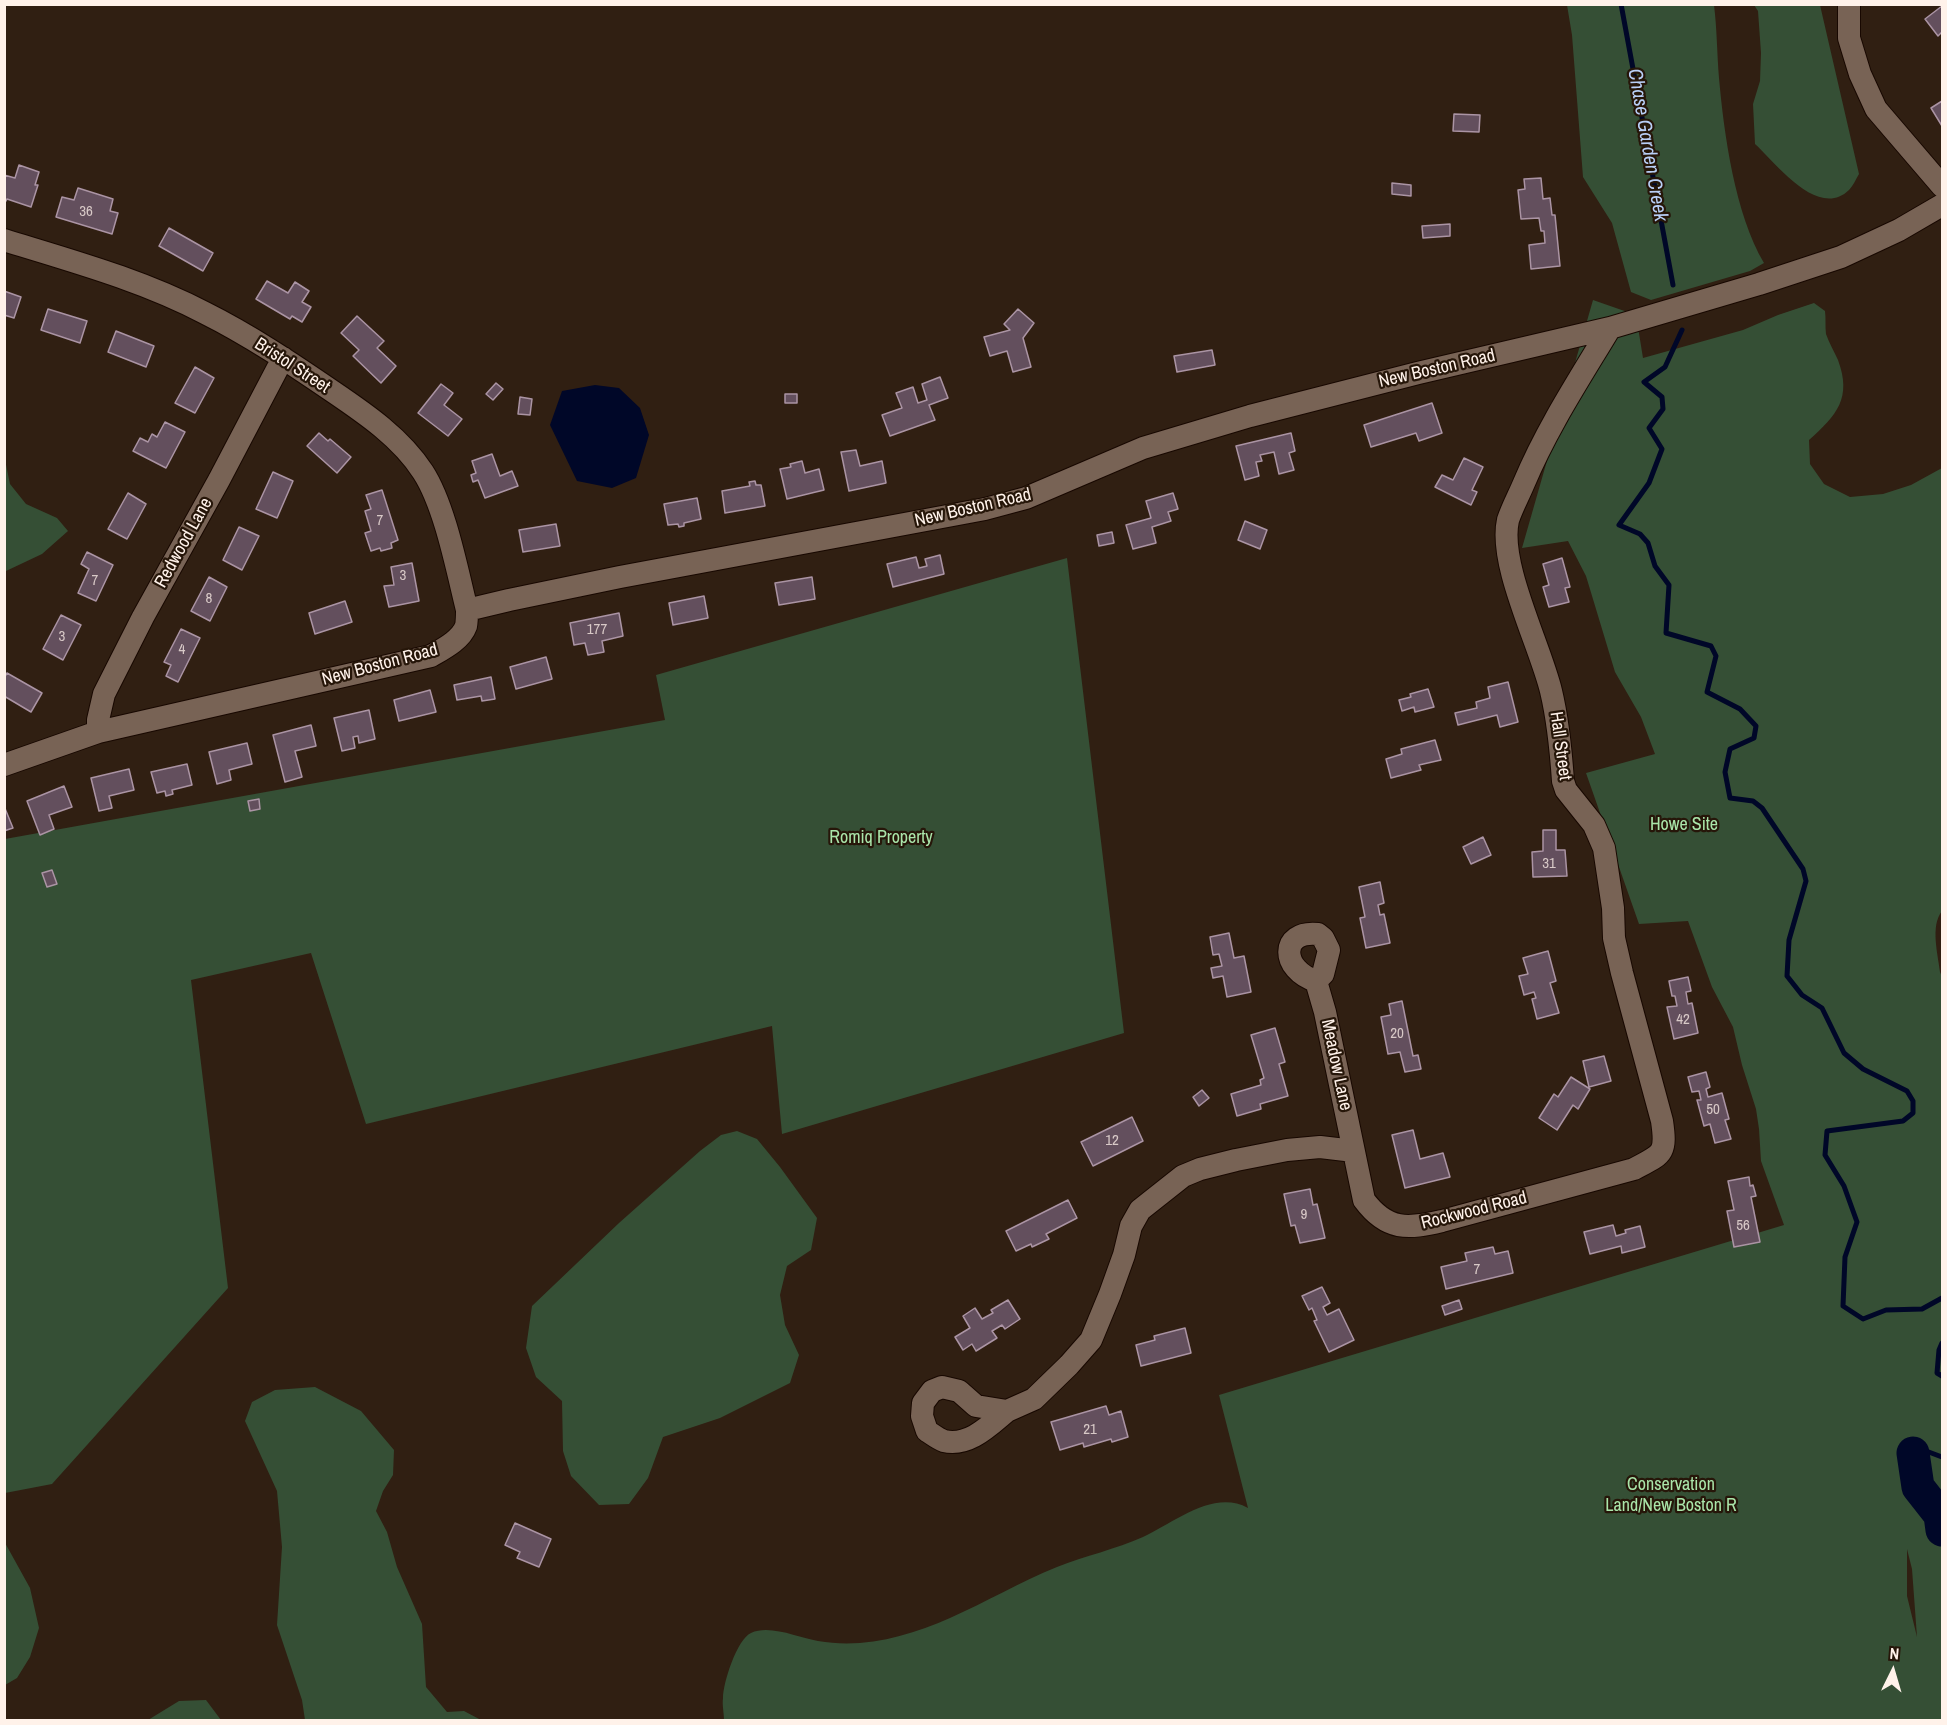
<!DOCTYPE html>
<style>
body{margin:0}
#map{position:relative;width:1947px;height:1725px;overflow:hidden;background:#301f12;font-family:"Archivo Narrow",sans-serif}
canvas{display:block}
.frame{position:absolute;inset:0;border:6px solid #fff2ea;pointer-events:none}
.north{position:absolute;left:1863px;top:1641px;width:60px;height:60px;-webkit-text-stroke:4px #261609;paint-order:stroke;rotate:5deg;font-size:16px;font-weight:700;line-height:24px;text-align:center;color:#fff2ea}
.north::after{content:'';display:block;margin:auto;width:21px;height:27px;background:#fff2ea;clip-path:polygon(50% 0,100% 100%,50% 72%,0 100%)}
</style>
<div id="map">
<canvas width="1947" height="1725"></canvas>
<div class="frame"></div>
<div class="north">N</div>
</div>
<script>
const ctx = document.querySelector('canvas').getContext('2d');
ctx.lineJoin = 'round';
function fill(path, color) {
  ctx.fillStyle = color;
  ctx.fill(path, 'evenodd');
}
function stroke(path, color, width, dash) {
  ctx.strokeStyle = color;
  ctx.lineWidth = width;
  ctx.lineCap = dash ? 'butt' : 'round';
  ctx.setLineDash(dash || []);
  ctx.stroke(path);
}
function drawText(font, color, halo, rows, align = 'center') {
  ctx.font = font + ' "Archivo Narrow",sans-serif';
  ctx.lineWidth = 4.5;
  ctx.setLineDash([]);
  ctx.textBaseline = 'middle';
  ctx.strokeStyle = halo;
  ctx.fillStyle = color;
  for (const [text, x, y, turn = 0] of rows) {
    ctx.save();
    ctx.translate(x, y);
    ctx.rotate((+turn || 0) * Math.PI / 180);
    ctx.textAlign = isNaN(turn) ? turn : align;
    if (halo) ctx.strokeText(text, 0, 0);
    ctx.fillText(text, 0, 0);
    ctx.restore();
  }
}
const green = new Path2D(`
 M1567,5H1714C1717,29 1717,53 1719,78C1724,134 1735,214 1764,263L1750,271L1651,300L1631,292L1612,223L1583,177L1572,35Z
 M1754,5H1820L1859,174C1856,179 1853,186 1849,190C1818,220 1776,163 1755,144L1753,104L1760,81L1761,53L1758,11Z
 M1593,300L1636,315L1643,358L1743,330L1778,315L1814,303L1825,311C1826,318 1825,327 1826,334C1829,343 1834,351 1838,360C1852,398 1837,415 1809,440L1810,464L1824,484L1850,497L1883,494L1911,485L1942,468V911C1930,926 1938,954 1940,972L1942,977V1720H724C724,1713 722,1705 723,1698C723,1683 737,1639 751,1633C770,1624 799,1638 818,1641C864,1649 909,1636 950,1618C986,1602 1020,1582 1057,1567C1085,1556 1116,1549 1143,1537C1174,1523 1213,1489 1248,1508L1219,1395L1784,1225L1761,1161L1759,1129L1756,1109L1742,1065L1733,1027L1712,987L1688,921L1639,924L1586,773L1655,754L1641,717L1615,672L1586,576L1568,541L1522,548ZM1907,1549L1912,1569L1917,1637L1907,1596Z
 M4,455L10,484L26,504L57,518L68,531L42,554L6,571Z
 M1067,558L1124,1033L782,1134L772,1026L366,1124L311,953L191,980L228,1288L52,1484L5,1493V839L665,720L656,675Z
 M737,1131L757,1139L780,1167L817,1218L811,1250L787,1266L780,1295L785,1325L799,1355L790,1383L720,1418L663,1437L648,1478L629,1504L599,1505L571,1476L563,1451L562,1401L536,1377L526,1348L532,1306L619,1223L700,1151L721,1135Z
 M315,1387L361,1411L394,1450L393,1475L383,1491L376,1511L387,1532L397,1567L422,1624L426,1687L447,1712L464,1711L481,1720H305L302,1700L277,1625L282,1547L277,1491L245,1421L252,1402L275,1390Z
 M4,1541L30,1588L39,1628L30,1657L17,1678L5,1685Z
 M206,1700L221,1720H148L179,1701Z`);
const water = new Path2D(`
 M595,385L619,388L640,408L649,435L636,478L612,488L577,481L550,425L562,391Z`);
const stream = new Path2D(`
 M1621,4L1673,285
 M1682,330L1665,367L1644,382L1662,397L1663,409L1649,428L1662,449L1649,483L1619,525L1640,534L1648,543L1655,566L1669,585L1666,633L1711,646L1716,656L1707,692L1740,709L1756,726L1754,738L1730,749L1725,772L1730,798L1753,801L1762,808L1803,869L1806,881L1789,940L1787,976L1802,995L1822,1008L1844,1053L1863,1069L1907,1091L1913,1101V1113L1903,1121L1827,1131L1825,1155L1844,1186L1857,1222L1845,1257L1843,1306L1863,1319L1886,1310L1922,1309L1942,1298
 M1942,1343L1939,1350L1937,1373L1942,1376
 M1913,1453L1926,1451L1942,1457`);
const river = new Path2D(`
 M1913,1453L1918,1487L1940,1515L1942,1530`);
const building = new Path2D(`
 M1942,6V32L1938,36L1925,19Z
 M1942,101V126L1931,108Z
 M1454,114L1480,115L1479,132L1453,131Z
 M19,165L39,172L35,185H38L31,207L7,199L4,204V175L15,178Z
 M1541,178L1543,199L1550,198L1552,215H1555L1560,266L1531,269L1529,245L1545,243L1544,231H1541L1539,218L1521,219L1518,190L1525,189L1524,179Z
 M1392,183L1411,185V196L1392,194Z
 M78,188L113,199L110,211L118,213L112,234L56,217L62,197L74,200Z
 M1450,224V236L1423,238L1422,226Z
 M169,228L213,253L203,271L159,246Z
 M267,281L288,293L295,282L309,291L302,302L311,307L302,322L292,316L290,319L256,299Z
 M4,291L21,297L14,318L4,315Z
 M48,309L87,321L80,343L41,330Z
 M1018,309L1034,323L1023,338L1031,367L1013,372L1007,351L990,356L984,337L1010,330L1004,324Z
 M357,316L384,341L377,348L396,366L381,383L353,356L359,350L341,333Z
 M116,331L154,346L146,367L108,352Z
 M1212,350L1215,365L1177,372L1174,356Z
 M195,367L214,378L195,413L175,403Z
 M940,377L948,398L929,405L935,420L890,436L882,415L902,408L896,393L913,387L918,403L927,400L922,384Z
 M496,383L503,389L493,400L486,394Z
 M441,384L453,393L444,405L462,419L448,436L418,413Z
 M785,394H797V403H785Z
 M520,397L532,399L530,415L518,414Z
 M1432,403L1442,433L1419,441L1416,433L1371,447L1364,425Z
 M165,422L185,432L166,468L133,451L140,438L148,442L152,434L157,437Z
 M319,433L328,441L330,439L351,457L337,473L307,446Z
 M1291,433L1295,451L1289,453L1294,470L1279,474L1274,452L1260,455L1262,461L1256,462L1259,476L1245,480L1236,446Z
 M856,450L860,466L882,461L886,483L849,491L841,452Z
 M492,454L500,476L512,471L518,486L485,498L478,480L473,482L471,475L476,473L472,461Z
 M1464,458L1483,467L1472,490L1477,492L1471,505L1435,487L1442,475L1453,480Z
 M802,461L805,473L819,469L824,490L787,499L780,469L791,467L790,464Z
 M273,472L293,481L277,518L256,509Z
 M755,481L756,485H761L765,506L725,513L722,491L750,486L749,482Z
 M382,490L398,540L391,543L392,548L381,551L380,548L371,551L365,533L371,531L365,511L371,509L366,495Z
 M128,493L146,504L127,539L108,529Z
 M1173,493L1178,509L1168,512L1171,521L1152,527L1156,543L1133,549L1126,525L1151,518L1146,501Z
 M697,498L701,519L684,523V526L679,527L678,524L668,525L664,504Z
 M1245,521L1267,530L1260,549L1238,540Z
 M556,524L560,546L523,552L519,530Z
 M239,527L259,536L242,570L223,560Z
 M1112,532L1114,543L1099,546L1097,535Z
 M87,552L113,565L96,601L78,593L89,569L81,564Z
 M940,555L944,574L893,587L887,564L916,557L919,568L927,566L925,559Z
 M1562,558L1570,587L1565,588L1569,602L1549,607L1543,587L1549,585L1543,564Z
 M412,563L419,601L389,607L384,586L394,585L391,567Z
 M209,577L227,587L210,621L191,611Z
 M812,577L815,599L779,605L775,583Z
 M704,596L708,618L673,625L669,603Z
 M345,601L352,622L315,634L309,613Z
 M619,613L623,636L602,641L604,652L588,655L585,643L574,645L570,623Z
 M61,615L81,625L63,660L43,649Z
 M181,629L200,638L178,682L166,676L171,665L164,662Z
 M546,657L552,679L516,689L510,667Z
 M7,673L42,693L31,712L4,696V678Z
 M491,677L495,699L482,701L481,696L457,700L454,685Z
 M1508,682L1518,722L1500,727L1497,715L1458,725L1455,713L1477,708L1476,702L1490,698L1488,687Z
 M1428,689L1434,707L1415,712L1414,707L1402,711L1399,700L1411,697L1410,694Z
 M430,690L436,712L399,721L394,700Z
 M369,710L375,739L359,743L358,736L353,737L355,748L342,751L334,718Z
 M311,725L316,746L295,751L302,777L285,782L273,735Z
 M1435,740L1441,760L1419,765L1421,770L1391,778L1386,759L1402,754L1401,749Z
 M247,743L252,764L229,770L231,780L217,784L209,752Z
 M187,764L192,785L172,790L173,794L166,796L165,791L157,793L151,772Z
 M129,769L134,790L109,796L112,808L99,811L91,778Z
 M64,786L72,807L49,815L54,829L40,835L27,801Z
 M259,799L260,809L250,811L248,801Z
 M4,806L13,828L4,831Z
 M1543,830H1556V850H1565L1567,876L1533,877L1532,852L1543,851Z
 M1483,837L1491,855L1471,864L1463,847Z
 M52,870L57,884L47,887L42,873Z
 M1380,882L1384,903L1378,905L1380,915L1384,914L1390,943L1366,948L1360,918L1365,917L1359,887Z
 M1229,933L1234,958L1244,956L1251,992L1227,997L1223,976L1213,978L1211,968L1222,966L1219,954L1213,955L1210,937Z
 M1548,951L1556,981L1550,983L1559,1013L1537,1019L1532,999L1536,998L1534,992L1524,995L1519,976L1528,974L1523,958Z
 M1688,977L1691,991L1686,992L1688,1004L1692,1003L1698,1033L1674,1039L1667,1007L1677,1006L1675,996H1672L1669,981Z
 M1402,1001L1413,1056L1418,1055L1421,1069L1405,1072L1400,1052L1388,1054L1381,1017L1391,1015L1389,1004Z
 M1275,1028L1285,1062L1279,1064L1288,1096L1260,1104L1261,1109L1237,1116L1231,1094L1261,1085L1260,1080L1264,1078L1251,1035Z
 M1604,1056L1611,1081L1589,1087L1583,1061Z
 M1706,1072L1710,1087L1706,1089L1708,1097L1722,1093L1729,1119L1725,1120L1731,1139L1715,1143L1710,1124L1704,1126L1697,1100H1701L1699,1091L1692,1092L1688,1077Z
 M1571,1077L1590,1089L1578,1109L1573,1105L1557,1130L1539,1118L1554,1094L1558,1097Z
 M1202,1090L1209,1098L1199,1106L1193,1097Z
 M1132,1117L1143,1141L1093,1166L1081,1142Z
 M1413,1130L1420,1159L1443,1153L1450,1177L1405,1188L1392,1135Z
 M1749,1177L1750,1186L1753,1185L1756,1196L1751,1197L1760,1242L1734,1247L1727,1211L1734,1210L1728,1181Z
 M1310,1189L1313,1205L1317,1204L1325,1238L1300,1243L1295,1225L1291,1226L1284,1194Z
 M1068,1200L1077,1218L1046,1234L1049,1239L1032,1247L1031,1244L1016,1251L1006,1231Z
 M1613,1225L1616,1236L1626,1233L1625,1230L1640,1226L1645,1247L1622,1253L1621,1246L1590,1254L1584,1232Z
 M1493,1247L1495,1254L1508,1251L1513,1273L1446,1289L1441,1267L1467,1261L1465,1253Z
 M1322,1287L1330,1303L1323,1307L1327,1315L1339,1309L1354,1340L1329,1352L1314,1321L1317,1320L1312,1308L1309,1310L1302,1296Z
 M1008,1300L1020,1319L1005,1329L1002,1325L992,1331L997,1338L976,1351L972,1344L963,1350L955,1337L970,1328L963,1316L975,1308L982,1319L993,1313L991,1310Z
 M1459,1300L1462,1309L1445,1315L1442,1306Z
 M1185,1328L1191,1353L1141,1366L1136,1345L1155,1340L1154,1336Z
 M1106,1406L1109,1415L1121,1411L1128,1437L1112,1442L1111,1439L1084,1447L1083,1443L1060,1450L1051,1422Z
 M515,1523L551,1539L539,1567L517,1558L520,1552L505,1545Z`);
const minor = new Path2D(`
 M1849,4V38L1860,74L1876,109L1942,186
 M4,240C72,261 142,280 205,313C249,335 291,363 332,391C366,414 401,438 423,472C445,506 457,570 467,610
 M98,732V720L104,694L143,617L219,480L283,358
 M4,765L98,732L431,656C443,649 461,640 466,626C467,621 467,615 467,610L509,600L620,577L985,509L1026,498L1143,448L1250,416L1418,373L1610,328L1759,284L1841,257L1899,230L1942,205
 M1316,981C1281,970 1279,930 1318,934L1323,938L1329,950L1323,974L1316,981L1325,1012L1364,1200C1387,1231 1408,1229 1442,1221L1634,1169C1662,1154 1667,1155 1662,1121L1622,973L1614,938L1613,908L1604,848L1594,825L1566,790L1563,781C1561,752 1558,720 1551,691C1540,645 1498,564 1508,520C1512,508 1519,495 1524,483C1547,428 1580,378 1610,328
 M1007,1411C990,1425 969,1447 944,1441C938,1439 932,1434 927,1431L922,1416L923,1403L932,1391L942,1387L959,1391L976,1406L1007,1411L1034,1399L1069,1365L1091,1340L1110,1294L1124,1255L1131,1226L1140,1210L1183,1176L1200,1169L1236,1160L1287,1150L1320,1147L1354,1151`);
const numberNames = [
 ["36",86,212],
 ["7",380,521],
 ["3",403,576],
 ["7",95,581],
 ["8",209,599],
 ["177",597,630],
 ["3",62,637],
 ["4",182,650],
 ["31",1549,864],
 ["42",1683,1020],
 ["20",1397,1034],
 ["50",1713,1110],
 ["12",1112,1141],
 ["9",1304,1215],
 ["56",1743,1226],
 ["7",1477,1270],
 ["21",1090,1430]
];
const streetNames = [
 ["Bristol Street",292,366,33],
 ["New Boston Road",1437,369,-13],
 ["New Boston Road",973,508,-13],
 ["Redwood Lane",184,543,-61],
 ["New Boston Road",380,665,-15],
 ["Hall Street",1560,746,82],
 ["Meadow Lane",1336,1065,78],
 ["Rockwood Road",1474,1211,-14]
];
const parkNames = [
 ["Howe Site",1684,825],
 ["Romiq Property",881,838],
 ["Conservation",1671,1485],
 ["Land/New Boston R",1671,1506]
];
const waterNames = [
 ["Chase Garden Creek",1647,145,80]
];
fill(green, '#354f35');
fill(water, '#000728');
stroke(stream, '#000728', 5);
stroke(river, '#000728', 33);
fill(building, '#634f5d');
stroke(building, '#ab94a4', 1.5);
stroke(minor, '#180801', 24);
stroke(minor, '#786355', 22);
drawText('15px', '#d8c9c7', null, numberNames);
drawText('18px', '#fff2ea', '#261609', streetNames);
drawText('18px', '#aae6aa', '#261609', parkNames);
drawText('italic 20px', '#b9cff7', '#261609', waterNames);
</script>
